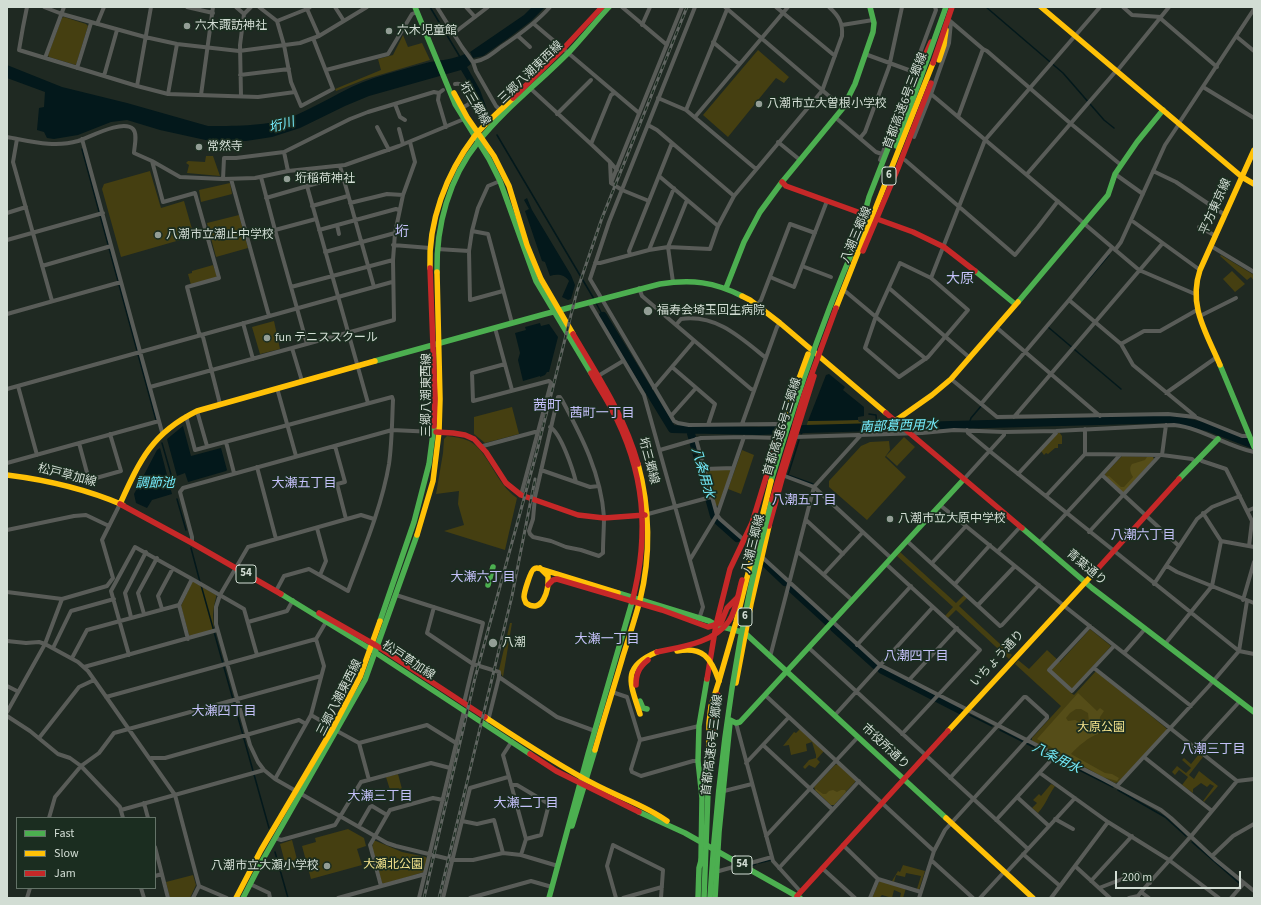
<!DOCTYPE html>
<meta charset="utf-8">
<style>
body{margin:0}
#map{position:relative;width:1261px;height:905px;overflow:hidden;background:#1f2922;font-family:"Source Sans 3",sans-serif}
canvas{display:block}
.frame{position:absolute;inset:0;border:8px solid #d2ddd4;pointer-events:none}
.legend{position:absolute;left:16px;top:817px;width:140px;height:72px;box-sizing:border-box;background:#1b2d20;border:1px solid #647368;margin:0;padding:5px 7px;list-style:none;font-size:12px;color:#d2ddd4}
.legend li{display:flex;align-items:center;gap:8px;height:20px}
.legend b{width:20px;border:1px solid #647368}
.scale{position:absolute;left:1115px;top:871px;width:126px;height:18px;box-sizing:border-box;border:2px solid #d2ddd4;border-top:0;padding-left:5px;font-size:12px;line-height:14px;white-space:nowrap;color:#d2ddd4;-webkit-text-stroke:3px #1b2d20;paint-order:stroke}
</style>
<div id="map">
<canvas width="1261" height="905"></canvas>
<div class="frame"></div>
<ul class="legend">
<li><b style="height:5px;background:#4caf50"></b>Fast</li>
<li><b style="height:5px;background:#ffc107"></b>Slow</li>
<li><b style="height:5px;background:#c62828"></b>Jam</li>
</ul>
<div class="scale">200 m</div>
</div>
<script>
const ctx = document.querySelector('canvas').getContext('2d');
ctx.lineJoin = 'round';
function fill(path, color) {
  ctx.fillStyle = color;
  ctx.fill(path, 'evenodd');
}
function stroke(path, color, width, dash) {
  ctx.strokeStyle = color;
  ctx.lineWidth = width;
  ctx.lineCap = dash ? 'butt' : 'round';
  ctx.setLineDash(dash || []);
  ctx.stroke(path);
}
function drawText(font, color, halo, rows, align = 'center') {
  ctx.font = font + ' "Source Sans 3","Noto Sans JP",sans-serif';
  ctx.lineWidth = 3.5;
  ctx.setLineDash([]);
  ctx.textBaseline = 'middle';
  ctx.strokeStyle = halo;
  ctx.fillStyle = color;
  for (const [text, x, y, turn = 0] of rows) {
    ctx.save();
    ctx.translate(x, y);
    ctx.rotate((+turn || 0) * Math.PI / 180);
    ctx.textAlign = isNaN(turn) ? turn : align;
    if (halo) ctx.strokeText(text, 0, 0);
    ctx.fillText(text, 0, 0);
    ctx.restore();
  }
}
const green = new Path2D(`
 M64,17L86,24L88,26L76,65L49,57L48,55L62,18Z
 M403,35L408,47L422,43L430,60L366,79L336,91L335,89L381,70L378,59L393,55Z
 M758,50L789,77L784,83L776,78L728,137L703,115Z
 M206,156H213L220,176L187,173L189,165L186,163L188,161L205,162Z
 M150,171L161,208L184,201L194,236L121,257L102,189L104,184Z
 M230,183L232,194L201,202L199,190Z
 M239,215L248,248L216,257L207,223Z
 M1221,255L1254,275V281L1251,277L1247,280L1220,256Z
 M213,265L217,276L215,278L191,285L188,274L192,273V271Z
 M1232,271L1245,284L1235,292L1223,279Z
 M274,321L280,349L260,354L252,327Z
 M512,407L519,434L485,443L474,434V417Z
 M858,420L859,422L886,421L890,424L806,427L808,421Z
 M1059,432L1062,436V444H1058V448H1055L1048,454L1046,453L1044,455L1041,451Z
 M447,436C455,437 462,438 469,441C488,450 495,483 517,498L505,550L444,531L464,525L458,504L459,491L436,494L443,453L444,439Z
 M904,437L915,447L897,466L886,456Z
 M889,441L890,450L885,457L906,477L867,520L829,487V481L861,446L870,442Z
 M742,450L754,455L741,494L728,489Z
 M1122,456L1153,457L1124,492L1105,477V474Z
 M730,468L731,470L719,505L717,506L715,505L706,471L707,470Z
 M900,552L956,603L964,595L967,598L959,606L1012,655L1009,659L956,610L948,618L945,616L953,607L897,556Z
 M192,582H194L216,595V597L214,606L213,615L214,630L191,636L189,635L181,606Z
 M510,623H512L503,677L499,670Z
 M1090,629L1111,646L1070,692L1074,695L1096,671L1166,728L1167,730L1119,782L1115,783L1032,741V738L1061,706L1015,664L1018,660L1029,669L1047,650L1060,662Z
 M800,729L824,751L817,759L820,762L815,768L809,765L805,769L803,767L809,760L816,758V755L812,742L806,744L807,751L791,755L789,745L783,746L794,732L796,733Z
 M1199,754L1203,757L1189,775L1194,779L1199,771L1218,786L1204,802L1203,801L1214,786L1210,784L1207,787L1201,783L1193,789V793L1182,785L1188,777L1179,770L1175,775L1172,772L1177,766L1186,773L1191,768L1182,760L1184,758L1191,764Z
 M838,764L855,780V782L834,805H831L815,790L814,787L835,765Z
 M398,774L402,789L391,793L386,777Z
 M1051,784L1055,786C1048,796 1046,804 1038,813L1032,808L1037,803L1033,800L1039,794L1041,796Z
 M348,829L364,838L366,846L357,849L362,865L311,879L302,846L316,842L315,838Z
 M292,840L299,867L287,870L280,844Z
 M374,841H376L402,852L426,857L427,859L424,872L384,884L382,883L372,847Z
 M903,865L925,871L919,890L917,889L921,876L906,873L905,877L896,875L894,882L892,881L898,871L900,872Z
 M193,875L196,885L190,898H170L166,882Z
 M881,881L906,888L903,898H900L901,893L894,890L892,898L882,895L879,898H872L879,882Z`);
const forest = new Path2D(`
 M1147,457H1153L1154,459L1124,492H1122L1105,477L1109,476L1121,487H1124L1133,477C1130,472 1129,468 1132,464L1145,460Z
 M1078,693L1097,711L1100,708L1104,711L1100,717L1098,734C1090,736 1077,747 1071,754L1105,773L1112,774L1119,778L1117,781L1103,777L1037,739ZM1076,709H1081L1088,713L1089,722L1084,724L1075,720L1068,721L1066,718L1070,713Z
 M816,789L823,794H826L829,791L833,790L837,792L841,790H845L846,792L834,805H831L815,790Z`);
const water = new Path2D(`
 M532,7H545L531,21L510,37L483,56L473,58L470,52L524,15Z
 M465,54L471,64L467,67L480,90L488,112L483,116L479,110L474,92L461,70L369,96L345,106L300,128L272,137L246,141H210L160,130L127,120L111,122L78,135L54,139L47,138L44,132L37,130L39,108L44,107L45,92L7,78V65L62,87L127,103L208,126C230,126 266,126 286,119C317,108 343,88 374,78C392,72 411,67 430,62C442,60 454,59 465,54Z
 M527,198L532,210L571,275L575,285L571,299L568,300L562,297L569,281C564,274 557,274 550,276L545,262L542,261L525,211L529,209L524,200Z
 M540,323L541,326L549,324L558,337L549,372H547L545,375L540,377V376L523,381L518,360L520,353L515,333L526,330L525,327Z
 M829,374L845,387L843,390L864,407V416L858,417V420L808,421L826,375Z
 M183,426L191,456L221,448L227,470L226,471L188,482L185,473L177,476L167,439Z
 M160,448L172,494L152,500L147,508L136,503L134,494L157,450Z`);
const stream = new Path2D(`
 M430,7L460,57
 M986,7L1063,73L1104,120L1114,128
 M497,135L594,299
 M82,149L156,420
 M1087,281L1109,255
 M596,303L603,316
 M1048,327L1121,389
 M869,414L876,415L877,427
 M969,424L971,418L982,405
 M801,434L805,429
 M799,440L788,475L813,484
 M162,443L174,485
 M177,499L186,530
 M191,548L200,582
 M201,585L269,828
 M970,715L992,726
 M1000,730L1113,787
 M1118,790L1165,817L1186,836
 M1192,842L1239,883
 M275,852L288,898
 M759,863L771,860
 M750,866L756,864`);
const river = new Path2D(`
 M603,316L672,429L759,431L805,429L1172,419L1207,427L1254,445
 M690,430L714,516
 M718,521L737,538
 M765,563L785,582
 M792,589L828,622
 M834,628L875,665
 M882,670L960,710`);
const street = new Path2D(`
 M27,7L23,27L19,50L137,86L168,94L258,97L295,92
 M44,7L62,14L145,37L177,44L239,51L300,43L319,36L367,7
 M187,7L213,13
 M236,7L244,14
 M259,7L277,21L284,45L291,82L301,106L333,89L313,38
 M335,7L344,21
 M437,7L462,47L473,62L476,71L496,106L500,110
 M466,7L475,17
 M622,7L667,45
 M695,7L609,222L590,279L674,421L678,423L689,425L775,424L782,425
 M725,7L843,108
 M776,7L835,56
 M1123,7L1132,15L1161,17
 M307,9L319,36
 M1160,18L1217,67
 M949,20L983,49L987,51L1070,123L1121,165
 M277,21L307,9L310,7
 M97,24L104,7
 M534,24L639,113
 M642,25L650,7
 M842,25L873,20
 M454,33L488,7
 M518,36L530,47
 M1237,37L1254,51
 M713,42L739,64
 M865,54L914,72
 M45,58L64,7
 M473,62C485,60 492,54 501,47C519,35 536,23 550,7
 M77,68L91,23
 M326,70L388,54L412,14L417,12
 M1117,71L1169,7
 M240,75L289,69
 M104,76L117,30
 M455,84C465,82 474,94 469,104L462,108
 M137,86L151,7
 M1203,87L1254,118
 M531,89L591,144
 M443,90L439,93L438,100L446,127
 M614,93L611,95L591,144L610,162L617,170
 M168,94L177,44
 M931,94L1139,270L1195,294
 M201,95L213,7
 M241,96L240,45L244,14L251,7
 M658,98L686,110L756,169
 M395,104L400,117L405,120
 M686,110L728,7
 M557,114L591,80
 M695,117L788,7
 M958,117L983,49
 M836,118L876,152L882,154
 M1179,123L1254,9
 M648,125L657,130L734,196
 M377,127L389,150
 M399,129L403,144
 M7,137C30,141 54,148 78,141C90,137 123,119 133,129C138,134 134,148 134,153L152,161L180,177L223,179L255,178L288,171L345,165L399,146L464,119
 M914,137L931,94L949,43L951,22
 M860,138L865,132L889,67L902,7
 M17,139L13,162L52,301
 M82,139L162,432
 M778,142L800,160
 M284,152L288,171
 M880,160L936,10L935,7
 M905,160L1015,255L1038,227L1058,201
 M152,161L163,202L195,193L219,278L187,287L199,333L203,337L220,404
 M610,162L611,183
 M340,166L374,287
 M1153,171L1176,182L1225,215
 M1027,174L1116,71
 M1115,174L1143,194
 M659,176L718,226
 M261,177L275,230
 M223,179L224,158H236L284,152L350,119L368,112L434,92L439,93
 M231,179L269,316
 M307,186L368,403
 M266,198L342,176
 M649,201L622,190L611,183L682,7
 M350,203L387,194L403,195
 M312,206L348,196
 M7,213L26,207
 M1131,220L1200,270
 M337,225L339,234
 M1199,227L1216,236
 M319,230L396,209L399,210
 M472,231L478,208L488,186L500,181
 M7,240L103,213
 M393,245L430,248
 M1211,246L1254,272
 M1112,248L1069,300L1121,344L1133,365L1195,416
 M437,249L469,251L472,231L488,234L512,323
 M649,250L674,188
 M1115,250L1121,242L1165,145L1179,124
 M469,251L470,300L503,291
 M325,252L395,233
 M630,254L629,251L672,143
 M595,263H600L649,250L668,247L710,249L718,226L734,196L822,91L842,36C843,23 839,16 829,7
 M900,263L931,278L968,310L928,357L899,377L865,348L876,316Z
 M42,266L111,246
 M802,266L831,277
 M770,277L794,287L827,201
 M931,278L985,140L1100,7
 M673,282L668,247L687,200
 M291,287L393,260
 M639,288L642,296L751,389L754,390
 M889,288L970,358
 M845,291L926,359
 M589,302L644,395L703,607L699,619
 M757,305L761,300L790,224L815,233
 M7,314L121,282
 M1200,316L1236,298
 M243,323L253,359
 M676,325L681,319C716,314 740,337 766,358
 M996,327L1100,416
 M495,328L512,390
 M307,344L275,230L316,219
 M1121,344L1144,331H1160L1197,310
 M292,348L302,381
 M505,364L472,373L473,401L549,381L551,383L521,495
 M672,367L715,404L708,425
 M598,376L623,361
 M951,379L997,417L1168,414L1195,417L1242,436H1250
 M18,386L37,455
 M150,387L394,320L393,260L395,233L403,195L415,162L410,142
 M277,388L296,456
 M654,388L694,341
 M7,389L392,282
 M1166,393L1217,357
 M558,397H560L562,400C582,437 601,474 604,517C604,528 603,540 603,551V553L599,556L581,550L566,547L551,541L533,537L530,534L529,531L533,519L535,497Z
 M981,404L1069,300
 M197,411L207,446
 M186,416L195,450L392,397L393,400C392,421 392,443 389,464C382,506 363,551 348,591L309,569L284,576L276,591
 M671,416L696,388
 M1014,417L1162,244
 M742,424L777,327L780,323
 M550,427C561,433 573,470 576,482
 M1085,429V454L1162,455L1192,459L1195,462
 M967,430L968,433L992,453L1239,651L1254,654
 M795,437L922,433L954,430L1004,432L1056,431L1174,425C1202,428 1226,446 1254,452
 M696,439L717,515L720,519L744,540
 M226,442L234,473
 M79,443L89,480L121,471L110,434
 M335,446L345,482L337,484L346,519
 M483,446L535,432H538
 M660,450L701,438L744,437L778,438
 M1162,455L1166,425
 M1199,458L1202,461L1226,469L1252,521L1249,546
 M7,463L159,421
 M257,467L276,539
 M704,469L733,468
 M541,470L590,487L599,486
 M1018,474L1056,433V431
 M782,475L814,487L891,558
 M1102,475L1179,546
 M964,479L1004,435V432
 M1046,496L1085,454
 M940,505L1063,605L1191,706
 M1247,511L1254,508
 M1203,513L1221,541L1254,547
 M648,514L711,497
 M374,519L361,515L248,547L220,595L216,607V624L250,745L258,762L264,770L275,779L387,843L396,846L453,860H473L503,853L521,855L558,866
 M806,520L843,554
 M317,528L326,561L320,575
 M7,530L74,516L86,515L109,526L120,504
 M1089,532L1160,455
 M907,541L1000,626L1002,625L1039,585
 M192,543V537L180,492L183,488L392,430L434,432
 M1039,543L1120,455
 M998,551L1020,527
 M798,552L852,600
 M762,557L880,665L1103,779L1161,810L1171,818L1216,860L1254,891
 M690,559L691,558L717,515L744,437
 M932,563L966,526
 M886,564L980,650L902,734
 M1167,566L1177,572L1254,603
 M824,574L863,532
 M192,579L244,609L257,655
 M955,584L990,545
 M1154,584L1197,519L1212,507L1240,496
 M7,592L62,599L107,586L113,578L102,540L109,526
 M396,595L483,623L464,703
 M1243,600L1254,562
 M978,605L1015,566
 M434,607L427,633L473,664L499,672V677
 M162,609L158,596L173,568
 M144,614L138,593L157,558
 M131,617L125,593L146,552
 M248,622L287,611L293,600
 M1090,626L1049,670L1072,691L1114,646
 M7,641L26,643L39,642L45,644L78,662L88,671L175,795L199,886L227,898
 M1165,644L1212,586L1221,541
 M857,645L911,586
 M53,648L71,611L114,599
 M809,648L1028,849
 M1124,653L1145,629
 M129,655L111,591L135,547L192,579L179,605L188,639
 M770,657L814,487L861,435
 M72,658L87,630L179,605
 M84,667L217,630
 M1094,668L1237,781
 M909,680L957,628
 M7,686L17,691
 M612,692L627,697L640,740L631,769L632,772L641,776L693,761H698
 M765,695L934,851
 M106,697L316,639L326,622
 M7,712L45,644L62,599
 M311,715L333,728
 M835,715L933,607
 M7,716L30,731L58,754L70,758L81,766L120,807L123,818
 M488,721L499,677L557,717L595,731
 M736,723L773,861L800,891
 M337,731L359,743L427,725L456,743
 M39,738L79,687L94,680
 M640,740L699,726
 M512,741L503,755L526,839L521,855
 M359,743L369,780
 M763,745L832,809
 M1196,749L1240,701
 M1144,757L1212,811
 M150,759L151,758H165L299,720L306,724
 M746,763L789,717
 M1040,773L1108,822L1169,860L1219,898
 M275,779L311,715L324,666L316,639
 M511,785H517L549,804L541,835L526,839
 M1117,786L1209,686L1239,651L1247,601
 M724,791L752,784
 M1017,797L1049,826
 M144,803L148,818
 M121,810L264,770
 M49,818L55,797L81,766L99,753L114,733L321,676
 M1055,819L1073,829
 M996,820L1053,758
 M462,821L477,824L494,820L503,853
 M359,826L370,807L372,806L387,815
 M766,836L858,737
 M275,838L281,840L335,825L361,782L431,763L450,768
 M843,845L878,879L921,892
 M155,847L168,898
 M1023,854L1060,886
 M1212,856L1233,836L1254,824
 M931,860L973,898
 M1075,866L1110,898
 M745,867L747,864L772,857
 M779,868L859,781
 M822,868L855,898
 M719,871L737,866L739,863
 M1006,873L1075,798
 M155,876L162,874
 M1091,881L1132,836
 M250,884L269,893L270,898
 M381,886L370,845L390,810L433,798L443,800
 M141,888L144,898
 M1099,888L1138,873L1150,883
 M1141,892L1149,898
 M27,898L30,888
 M193,898L199,886
 M338,898L425,874
 M419,898L464,711
 M443,898L470,788L508,777
 M470,898L531,881L552,887
 M616,898L607,866L613,845L663,870L661,898
 M623,898L662,887
 M870,898L878,879
 M919,898L934,851L945,830L1047,718V716L1026,697H1024L950,778
 M980,898L1004,872
 M1051,898L1108,822
 M1129,898L1138,896L1141,892L1192,835L1237,781L1254,779
 M1231,898L1244,883`);
const fast = new Path2D(`
 M415,7L455,104L489,159L500,181L536,281L591,373
 M975,271L1015,304
 M437,272C436,226 449,178 478,142C505,108 541,81 571,50C584,36 596,21 609,7
 M726,288L744,242L760,212L782,182L843,108L855,84L873,32L874,23L870,7
 M1018,302L1108,195L1115,174L1137,142L1163,110
 M375,361L545,314L660,284C692,279 714,282 742,296
 M1220,365L1254,447
 M1179,479L1218,439
 M1022,528L1092,588L1254,712
 M488,585L493,567
 M618,593L709,621L716,625L745,633L946,818
 M281,594L364,645L530,754
 M380,621L414,522L429,464L434,426
 M640,701L643,708L647,709
 M730,720L736,723L740,722L964,479
 M639,812L685,833L800,898
 M572,826L595,750
 M701,860L702,798L698,761L699,726L707,679
 M243,898L262,861L365,680L417,535
 M549,898L588,754L632,602
 M715,898L719,832L730,723`);
const slow = new Path2D(`
 M1041,7L1242,177L1254,184
 M939,60L944,45L946,30
 M454,93L467,117L494,156L509,186L527,245L541,279L573,334
 M430,268C428,222 446,174 474,137C485,123 500,111 513,98
 M742,296L750,300L780,323L886,413
 M1220,365C1206,332 1188,306 1200,270L1254,150
 M895,421L932,395L951,379L1018,302
 M7,475C47,480 86,489 123,505
 M120,504C140,460 152,433 197,411L375,361
 M417,535L433,481L439,432L440,399L437,272
 M540,568L548,576C549,589 543,615 526,603C525,601 524,599 524,597C524,592 531,570 534,569C536,567 538,568 541,569L618,593
 M736,683L751,604L769,526
 M640,714C630,683 621,667 657,652
 M485,717C520,740 556,764 594,784C618,797 645,805 667,821
 M948,731L1092,575
 M595,750C604,718 614,687 623,656C629,637 635,619 640,600C651,556 650,508 638,464
 M709,766V723L711,706L719,681
 M946,818L1033,898
 M236,898L261,850L333,728L360,677L380,621`);
const jam = new Path2D(`
 M919,69L931,42
 M513,98L563,49L602,7
 M782,182L786,186L913,232L944,247L975,271
 M430,268L435,399L434,426
 M573,334C598,376 625,417 638,464
 M591,373C597,385 605,396 611,408C645,471 650,533 632,602
 M886,413L1022,528
 M436,432L453,433L465,435L474,439L486,452L506,483L521,495L578,515L604,518L645,515
 M120,504L192,543L281,594
 M769,526L783,475L814,376
 M1092,575L1179,479
 M548,585L553,580L557,579L662,610L708,627L721,623L727,608L738,597
 M319,613L377,646L485,717
 M707,679L716,625L730,569L752,523L782,425
 M636,685C636,674 639,667 648,660
 M712,742L718,695
 M530,754L556,771L639,812
 M797,896L948,731`);
const rail = new Path2D(`
 M424,898L475,678L537,451L577,291L602,218L687,7
 M439,898L512,596L535,479`);
const fastBridge = new Path2D(`
 M896,146L946,7
 M863,219L869,197L919,69
 M771,481C798,390 830,300 869,213
 M698,898L699,868L702,857
 M704,898L709,766
 M710,898C718,764 736,630 772,500`);
const slowBridge = new Path2D(`
 M836,308L933,63
 M782,425L808,354
 M677,651C703,646 711,658 719,681
 M719,681L736,622L771,481`);
const jamBridge = new Path2D(`
 M933,63L952,7
 M863,251L898,168L931,83
 M772,500L804,395L836,308
 M657,652C681,647 714,643 729,621C737,609 738,593 742,580`);
const markers = [
 [187,26,4,"#939e96"],
 [389,31,4,"#939e96"],
 [759,104,4,"#939e96"],
 [199,147,4,"#939e96"],
 [287,179,4,"#939e96"],
 [158,235,4,"#939e96"],
 [648,311,5,"#939e96"],
 [267,338,4,"#939e96"],
 [890,519,4,"#939e96"],
 [493,643,5,"#939e96"],
 [327,866,4,"#939e96"]
];
const shields = [
 [889,176,14],
 [246,574,20],
 [745,617,14],
 [742,865,20]
];
const shieldNames = [
 ["6",889,176],
 ["54",246,574],
 ["6",745,617],
 ["54",742,865]
];
const poiNames = [
 ["六木諏訪神社",195,26],
 ["六木児童館",397,31],
 ["八潮市立大曽根小学校",767,104],
 ["常然寺",207,147],
 ["垳稲荷神社",295,179],
 ["八潮市立潮止中学校",166,235],
 ["福寿会埼玉回生病院",657,311],
 ["fun テニススクール",275,338],
 ["八潮市立大原中学校",898,519],
 ["八潮",502,643],
 ["八潮市立大瀬小学校",319,866,"right"]
];
const streetNames = [
 ["三郷八潮東西線",531,73,-44],
 ["首都高速6号三郷線",906,101,-69],
 ["垳三郷線",474,104,59],
 ["平方東京線",1216,207,-66],
 ["八潮三郷線",857,235,-67],
 ["三郷八潮東西線",427,395,-90],
 ["首都高速6号三郷線",783,427,-73],
 ["垳三郷線",648,461,75],
 ["松戸草加線",67,476,14],
 ["八潮三郷線",754,544,-76],
 ["青葉通り",1086,568,40],
 ["いちょう通り",998,659,-47],
 ["松戸草加線",408,661,33],
 ["三郷八潮東西線",340,698,-63],
 ["首都高速6号三郷線",713,745,-83],
 ["市役所通り",885,747,43]
];
const parkNames = [
 ["大原公園",1101,728],
 ["大瀬北公園",393,865]
];
const waterNames = [
 ["垳川",282,126,-16],
 ["南部葛西用水",899,427,-2],
 ["八条用水",702,473,74],
 ["調節池",155,484],
 ["八条用水",1056,759,27]
];
const neighbourhoodNames = [
 ["茜町一丁目",602,414],
 ["大瀬五丁目",304,484],
 ["八潮五丁目",804,501],
 ["八潮六丁目",1143,536],
 ["大瀬六丁目",483,578],
 ["大瀬一丁目",607,640],
 ["八潮四丁目",916,657],
 ["大瀬四丁目",224,712],
 ["八潮三丁目",1213,750],
 ["大瀬三丁目",380,797],
 ["大瀬二丁目",526,804]
];
const quarterNames = [
 ["垳",402,233],
 ["大原",960,280],
 ["茜町",547,407]
];
fill(green, '#453f11');
fill(forest, '#554d18');
fill(water, '#03181b');
stroke(stream, '#03181b', 1.5);
stroke(river, '#03181b', 8);
stroke(street, '#595c58', 4);
stroke(fast, '#4caf50', 5.5);
stroke(slow, '#ffc107', 5.5);
stroke(jam, '#c62828', 5.5);
stroke(rail, '#606561', 3);
stroke(rail, '#1b2d20', 1.5, [4.5]);
stroke(fastBridge, '#4caf50', 5.5);
stroke(slowBridge, '#ffc107', 5.5);
stroke(jamBridge, '#c62828', 5.5);
for (const [x, y, r, color] of markers) {
  const dot = new Path2D();
  dot.arc(x, y, r, 0, 2 * Math.PI);
  ctx.fillStyle = color;
  ctx.fill(dot);
  stroke(dot, '#1b2d20', 1.5);
}
for (const [x, y, w] of shields) {
  const box = new Path2D();
  box.roundRect(x - w / 2, y - 9, w, 18, 3);
  ctx.fillStyle = '#1b2d20';
  ctx.fill(box);
  stroke(box, '#d2ddd4', 1);
}
drawText('bold 11px', '#d2ddd4', null, shieldNames);
drawText('12px', '#d2ddd4', '#1b2d20', poiNames, 'left');
drawText('12px', '#d2ddd4', '#1b2d20', streetNames);
drawText('12px', '#f3e38c', '#1b2d20', parkNames);
drawText('italic 13px', '#73eafa', '#1b2d20', waterNames);
drawText('13px', '#c5c1fa', '#1b2d20', neighbourhoodNames);
drawText('14px', '#c5c1fa', '#1b2d20', quarterNames);
</script>
